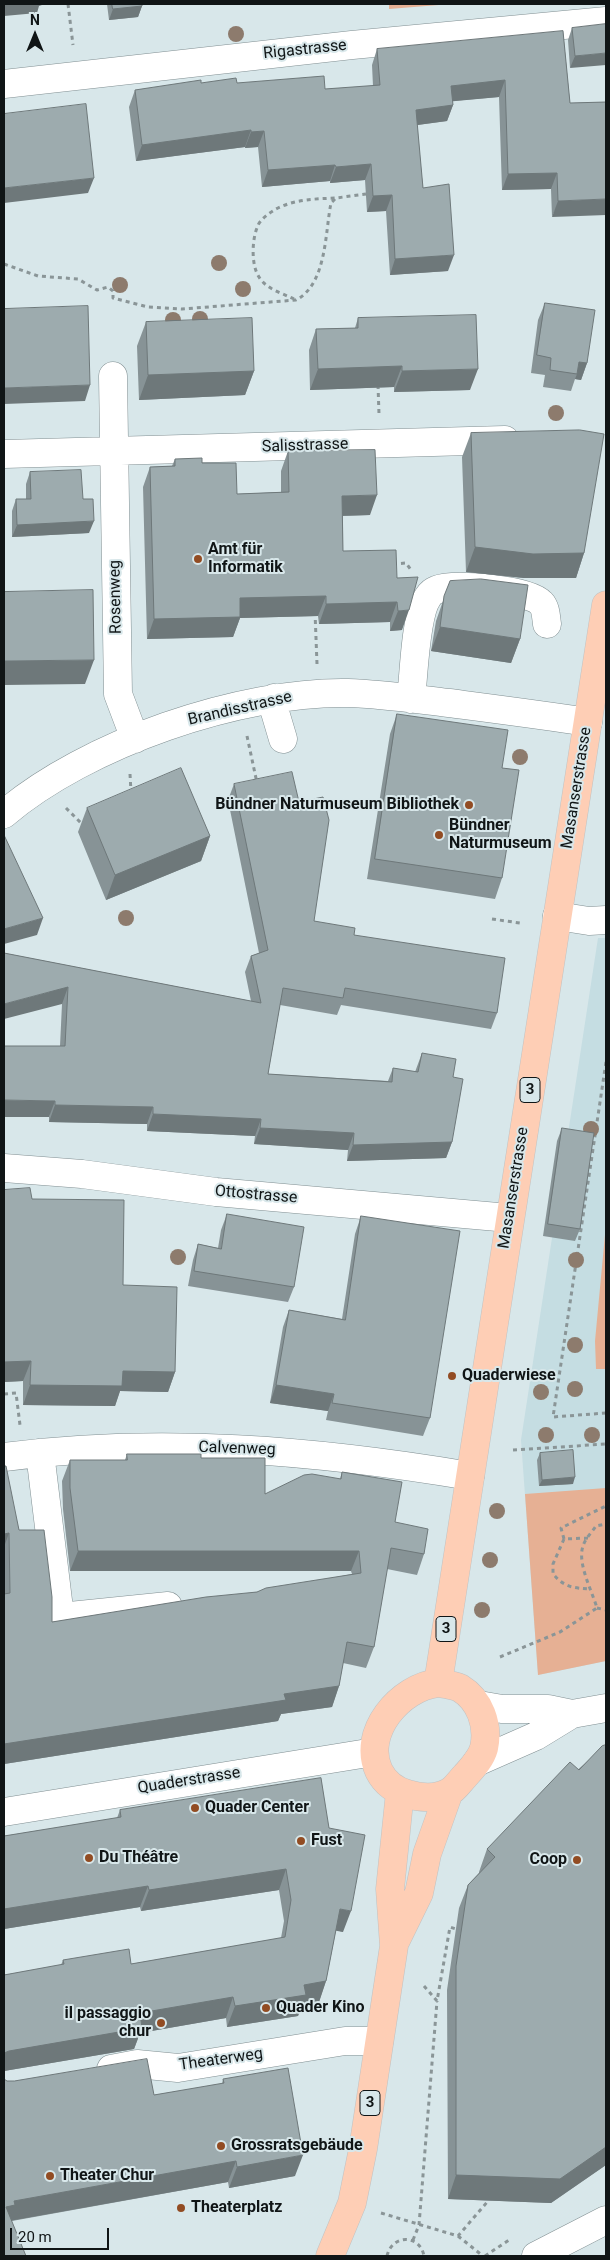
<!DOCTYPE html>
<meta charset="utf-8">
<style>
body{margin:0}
#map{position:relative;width:610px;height:2260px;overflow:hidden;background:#d8e7ea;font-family:Roboto,sans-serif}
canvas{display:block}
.frame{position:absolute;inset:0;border:5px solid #101516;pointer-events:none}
.north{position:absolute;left:10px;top:10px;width:50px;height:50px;-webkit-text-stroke:4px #d8e7ea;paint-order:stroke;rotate:0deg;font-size:14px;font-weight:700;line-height:20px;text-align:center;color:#101516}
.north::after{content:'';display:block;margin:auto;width:18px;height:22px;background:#101516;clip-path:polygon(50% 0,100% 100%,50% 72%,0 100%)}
.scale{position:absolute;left:10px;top:2228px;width:99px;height:22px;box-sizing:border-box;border:2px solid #101516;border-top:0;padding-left:6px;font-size:15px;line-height:18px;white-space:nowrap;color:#101516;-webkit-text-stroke:4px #d8e7ea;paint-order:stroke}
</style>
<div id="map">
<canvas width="610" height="2260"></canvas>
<div class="frame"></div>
<div class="north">N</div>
<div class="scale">20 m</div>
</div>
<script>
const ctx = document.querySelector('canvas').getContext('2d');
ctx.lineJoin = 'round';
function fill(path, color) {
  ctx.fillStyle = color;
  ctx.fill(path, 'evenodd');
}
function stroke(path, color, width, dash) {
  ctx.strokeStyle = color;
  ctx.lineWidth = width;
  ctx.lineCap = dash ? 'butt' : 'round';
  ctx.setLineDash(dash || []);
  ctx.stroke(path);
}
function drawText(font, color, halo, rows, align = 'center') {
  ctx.font = font + ' Roboto,sans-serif';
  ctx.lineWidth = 4;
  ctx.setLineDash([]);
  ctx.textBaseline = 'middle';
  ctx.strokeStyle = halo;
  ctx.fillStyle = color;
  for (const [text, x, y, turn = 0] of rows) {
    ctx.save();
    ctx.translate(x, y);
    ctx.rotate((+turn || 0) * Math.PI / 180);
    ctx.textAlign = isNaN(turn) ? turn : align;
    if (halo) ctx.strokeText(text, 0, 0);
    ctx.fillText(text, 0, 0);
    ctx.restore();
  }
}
const built = new Path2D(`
 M598,938H606V1661L538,1675L521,1440Z`);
const green = new Path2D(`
 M389,4H451L389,9Z
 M606,1224V1369H596L595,1341Z
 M606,1488V1661L538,1675L525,1494Z`);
const path = new Path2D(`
 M68,4L73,45
 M4,264L38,276L78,279L97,290L108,287L113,291V298L148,307L182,309L296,300C327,284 325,232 331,203L336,198L366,194
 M294,299C282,293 266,289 259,277C251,265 252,240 257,228C259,220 269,213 276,209C295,199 315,199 336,198
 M378,385L379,414
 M393,564L406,563L411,570
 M315,612L317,664
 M247,736L257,783
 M130,774L131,792
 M66,808L83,825
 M492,919L520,923
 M606,1062L553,1417L606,1413
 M4,1394L16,1393L20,1425
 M513,1450L606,1444
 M588,1538L564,1539L553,1564V1574C565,1588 574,1588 591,1589
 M564,1539L561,1528L606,1506
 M597,1608L606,1610
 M500,1657L560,1632L597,1608C592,1591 577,1563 583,1546C585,1539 592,1532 596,1526L606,1524
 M424,1986L437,2001L450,1927L456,1929
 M381,2213L458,2236L488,2201
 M458,2236L483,2256
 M413,2240L419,2225L437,2001
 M387,2256C392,2234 420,2234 424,2256
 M485,2256L509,2240`);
const minor = new Path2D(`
 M4,84L352,45L606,21
 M113,376L118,694L135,739
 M4,454L505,440
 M274,698L275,712L283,739
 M411,699C414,675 415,615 428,597C430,594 433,591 436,590C453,583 528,589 541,603C546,608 546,617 547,624
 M4,814C86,744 240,691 348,693C382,694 415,699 449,703C495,709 542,715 588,722
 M557,916L589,921L606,920
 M4,1168L82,1174L216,1192L509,1218
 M40,1453L60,1617L168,1606
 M4,1457C160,1437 315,1450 470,1476
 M479,1705L502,1709H548L572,1714L606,1708
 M477,1762L536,1736L572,1714
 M4,1812L374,1752
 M111,2069L137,2064L178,2068L345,2041H379
 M536,2256L606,2220`);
const major = new Path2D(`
 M438,1683L606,605
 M438,1683C445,1684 454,1685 460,1688C480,1700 489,1725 484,1748C481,1759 472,1768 465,1776C460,1781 455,1789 449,1792C437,1799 420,1798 408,1794C396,1791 385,1783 379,1771C361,1733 400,1687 438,1683Z
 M394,1944L419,1893L427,1854L449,1792
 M330,2256L352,2203L363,2149L394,1946L390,1889L400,1792`);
const trees = [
 [236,34],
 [219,263],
 [120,285],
 [243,289],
 [200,319],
 [173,320],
 [556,413],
 [520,757],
 [126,918],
 [591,1129],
 [178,1257],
 [576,1260],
 [575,1345],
 [575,1389],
 [541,1392],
 [546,1435],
 [592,1435],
 [497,1511],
 [490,1560],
 [482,1610]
];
const wall = new Path2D(`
 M107,4H142V6L138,17L109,20Z
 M606,24L570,68L568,40L572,28Z
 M563,31L570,103L606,102L552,217L551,189L502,190L499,97L452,101L453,105L447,121L417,125L423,188L448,271L390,275L386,211L367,212L365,180L330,183V181L262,187L258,147L245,148V147L136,161L129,107L135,90L201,83H237L325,89L373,86L372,65L377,49Z
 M545,303L587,363L581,380L575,379L571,391L543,387L545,375L531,373L538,320Z
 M358,318L470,390L394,392V387L310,390L309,350L316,329L355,328Z
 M146,322L254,371L245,395L139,400L137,346Z
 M471,433L584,553L576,578H524L466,572L462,457Z
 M288,451L370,515L343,516V551L397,578L402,630L390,631V622L319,624L318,616L240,618L233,637L147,639L143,487L150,467L172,466L175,459L202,463L237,494L281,492V471Z
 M30,472L83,499L89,533L12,537V511L16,499H26V484Z
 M450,581L520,639L511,663L431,651L436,621Z
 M397,714L502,768V878L495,899L367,879L390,734Z
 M234,784L314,921L354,935L497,1013L491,1029L341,1005L337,1015L280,1005L268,1074L388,1081L393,1068L415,1072L422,1053L453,1077L452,1142L446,1158L347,1161L348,1150L254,1144L255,1136L147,1131V1124L49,1122V1117L60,1046L62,1004L4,953L251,1001L245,972L251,956L259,953L228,800Z
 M87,808L210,836L201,861L106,900L78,832Z
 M562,1128L580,1229L575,1241L543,1236L557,1141Z
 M4,1190L32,1199L123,1285L175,1372L168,1392L120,1391L115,1406L23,1405V1381L4,1382Z
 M227,1214L294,1287L288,1302L188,1286L193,1260L198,1244L218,1248L221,1230Z
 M361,1216L430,1418L423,1436L326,1420L328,1411L270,1403L283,1327L289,1310L342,1319L355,1234Z
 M540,1453L573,1484L539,1486L537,1460Z
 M127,1454L201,1458L265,1494L340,1479L342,1472L395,1522L424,1554L417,1575L387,1569L374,1647L366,1668L343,1663L339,1686L332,1707L281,1714L278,1721L4,1764V1466L19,1530L52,1622L257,1592L352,1574L351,1571H70L63,1509L62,1481L70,1460H125Z
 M606,1745V2165L551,2203L448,2199L447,1990L459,1908L468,1885L479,1873V1872L487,1849Z
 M321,1778L343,1932L336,1930L326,1981L319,2002L302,2005L298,2016L227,2027L226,2018L140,2033L134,2049L4,2071V1975L61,1965L63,1960L131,1964L281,1938L284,1921L279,1890L141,1911L140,1907L4,1929V1836L117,1818L120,1810Z
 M223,2079L295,2176L229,2188L228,2182L12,2221L4,2256L7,2081L154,2095L222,2084Z`);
const shadedWall = new Path2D(`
 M4,4H42V5L39,6L37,13L4,16Z
 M142,6L138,17L109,20L113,9Z
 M606,53V65L570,68L575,56Z
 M505,80L499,97L445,102L451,86Z
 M453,105L447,121L410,126L416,110Z
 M251,130L245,147L136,161L142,145Z
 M264,131L258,147L245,148L251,132Z
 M371,164L365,180L330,183L336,167Z
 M335,165L330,181L262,187L268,170Z
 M557,173L551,189L502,190L508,174Z
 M94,178L88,193L4,203V188Z
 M392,195L386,211L367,212L373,196Z
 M606,199V215L552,217L558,201Z
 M454,255L448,271L390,275L395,259Z
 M579,362L587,363L581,380L575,379L577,374Z
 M402,366L394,387L310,390L318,369Z
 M478,369L470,390L394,392L402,371Z
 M254,371L245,395L139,400L148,375Z
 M90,385L85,401L4,404V388Z
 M377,495L370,515L335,516L342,496Z
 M94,521L89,533L12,537L17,525Z
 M475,547L584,553L576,578H524L466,572Z
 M326,596L318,616L240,618L233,637L147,639L154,619L240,598Z
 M397,602L390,622L319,624L326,604Z
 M409,610L402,630L390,631L398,611Z
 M440,627L520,639L511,663L431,651Z
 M94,660L85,684L4,685V661Z
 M210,836L201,861L106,900L115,875Z
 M43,918L37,935L4,944V929Z
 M68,987L62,1004L4,1019V1004Z
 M4,1100L55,1101L49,1117H4Z
 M55,1105L153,1107L147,1124L49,1122Z
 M153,1114L261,1119L255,1136L147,1131Z
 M260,1128L354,1133L348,1150L254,1144Z
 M452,1142L446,1158L347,1161L353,1145Z
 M31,1361L23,1381L4,1382V1362Z
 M123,1371L175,1372L168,1392L120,1391L115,1406L23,1405L30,1385Z
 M276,1385L334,1394L328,1411L270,1403Z
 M575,1477L573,1484L539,1486L542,1480Z
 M9,1533L4,1547V1534Z
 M78,1551H359L351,1571H70Z
 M339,1686L332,1707L281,1714L278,1721L4,1764V1744L284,1694Z
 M286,1869L279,1890L141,1911L149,1890Z
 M148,1886L140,1907L4,1929V1909Z
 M340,1909L351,1911L343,1932L332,1930Z
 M326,1981L319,2002L302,2005L298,2016L227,2027L235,2006L304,1985Z
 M233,1997L226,2018L140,2033L134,2049L4,2071V2053L9,2051L140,2013Z
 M606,2147V2165L551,2203L448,2199L456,2175Z
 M303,2155L295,2176L229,2188L237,2167Z
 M236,2161L228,2182L9,2221L6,2207L14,2201Z`);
const building = new Path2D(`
 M112,4H142V6L113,9Z
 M606,24V53L575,56L572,28Z
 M563,31L570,103L606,102V199L558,201L557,173L508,174L505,80L451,86L453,105L416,110L423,188L449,184L454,255L395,259L392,195L373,196L371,164L336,167L335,165L268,170L264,131L251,132V130L142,145L135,90L201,80V83L236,78L237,83L324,76L325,89L380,85L377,49Z
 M86,104L94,178L4,188V114Z
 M545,303L595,310L587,363L579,362L577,374L550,370L551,358L537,355Z
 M88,306L90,385L4,388V309Z
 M476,315L478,369L402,371V366L318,369L316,329L358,328V318Z
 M252,318L254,371L148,375L146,322Z
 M580,430L604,434L584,553L533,554L475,547L471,433Z
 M375,450L377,495L342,496L343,551L396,550L397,578L418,577L409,610L398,611L397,602L326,604V596L240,598V617L154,619L150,467L175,466V459L202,458V463H236L237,494L289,492L288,451Z
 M81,470L83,499H93L94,521L17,525L16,499H31L30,472Z
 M481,579L528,585L520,639L440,627L444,596L450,581Z
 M93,590L94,660L4,661V592Z
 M397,714L508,730L502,768L519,770L502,878L375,859Z
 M181,768L210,836L115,875L87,808Z
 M292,772L299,802L323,797L329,820L314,921L355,928L354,935L505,958L497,1013L345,988L343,998L283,988L268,1074L392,1082L393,1068L418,1072L422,1053L456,1059L453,1077L463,1079L452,1142L353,1145L354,1133L260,1128L261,1119L153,1114V1107L55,1105V1101L4,1100V1046H65L68,987L4,1004V953L261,1003L251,956L268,950L234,784Z
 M4,835L43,918L4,929Z
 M562,1128L594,1133L580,1229L548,1224Z
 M30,1188L32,1199L124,1200L123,1285L177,1287L175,1372L123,1371L122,1386L30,1385L31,1361L4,1362V1190Z
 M227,1214L304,1227L294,1287L194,1271L198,1244L221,1249Z
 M361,1216L460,1231L430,1418L332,1403L334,1394L276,1385L289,1310L345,1320Z
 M573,1450L575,1477L542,1480L540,1453Z
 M127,1454H201V1458H265V1494L304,1475L312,1474L341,1479L342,1472L402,1482L395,1522L428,1529L424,1554L391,1548L374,1647L347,1642L339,1686L284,1694L286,1700L4,1744V1594L10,1593L9,1533L4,1534V1466H6L19,1530H44L52,1597V1622L206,1597L257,1592L266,1588L361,1573L359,1551H78L70,1488V1460H127Z
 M606,1745V2147L560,2179L456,2175V1966L468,1885L495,1857L487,1849L570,1762L579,1770L602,1746Z
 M321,1778L329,1828L365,1835L351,1911L340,1909L326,1981L304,1985L306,1995L235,2006L233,1997L140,2013L142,2028L9,2051L4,2053V1975L64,1964L63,1960L129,1949L131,1964L285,1937L291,1900L286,1869L149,1890L148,1886L4,1909V1836L121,1817L120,1810Z
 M147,2059L154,2095L224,2083L223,2079L288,2068L303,2155L237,2167L236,2161L14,2201L15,2205L6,2207L26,2256H4V2079L7,2081H14Z`);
const markers = [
 [198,559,5,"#924c23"],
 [469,805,5,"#924c23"],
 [439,835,5,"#924c23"],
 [452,1376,5,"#924c23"],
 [195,1808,5,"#924c23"],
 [301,1841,5,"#924c23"],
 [89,1858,5,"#924c23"],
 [577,1860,5,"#924c23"],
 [266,2008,5,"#924c23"],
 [161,2023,5,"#924c23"],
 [221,2146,5,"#924c23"],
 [50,2176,5,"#924c23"],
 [181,2208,5,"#924c23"]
];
const shields = [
 [530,1090,20],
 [446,1629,20],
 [370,2103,20]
];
const shieldNames = [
 ["3",530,1090],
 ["3",446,1629],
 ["3",370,2103]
];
const streetNames = [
 ["Rigastrasse",305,50,-6],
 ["Salisstrasse",305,446,-2],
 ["Rosenweg",116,597,-91],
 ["Brandisstrasse",240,709,-13],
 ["Masanserstrasse",577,788,-81],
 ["Masanserstrasse",514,1188,-81],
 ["Ottostrasse",256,1195,5],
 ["Calvenweg",237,1449,2],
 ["Quaderstrasse",189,1781,-9],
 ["Theaterweg",221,2060,-8]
];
const poiNames = [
 ["Amt für",208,550],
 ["Informatik",208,568],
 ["Bündner Naturmuseum Bibliothek",459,805,"right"],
 ["Bündner",449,826],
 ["Naturmuseum",449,844],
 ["Quaderwiese",462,1376],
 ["Quader Center",205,1808],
 ["Fust",311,1841],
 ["Du Théâtre",99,1858],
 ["Coop",567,1860,"right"],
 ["Quader Kino",276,2008],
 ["il passaggio",151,2014,"right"],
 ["chur",151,2032,"right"],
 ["Grossratsgebäude",231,2146],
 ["Theater Chur",60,2176],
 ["Theaterplatz",191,2208]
];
fill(built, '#c5dde2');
fill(green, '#e6b094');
stroke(minor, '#818f92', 29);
stroke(major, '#c1c2c2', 29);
stroke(path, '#8a9597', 3, [4, 4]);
stroke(minor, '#fff', 28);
stroke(major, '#feceb5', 28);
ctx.fillStyle = '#8d7b6d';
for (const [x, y] of trees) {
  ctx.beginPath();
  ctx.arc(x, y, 8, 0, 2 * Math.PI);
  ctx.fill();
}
fill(wall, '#879396');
fill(shadedWall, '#6e787a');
fill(building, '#9dabae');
stroke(building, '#6e787a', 1);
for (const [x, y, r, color] of markers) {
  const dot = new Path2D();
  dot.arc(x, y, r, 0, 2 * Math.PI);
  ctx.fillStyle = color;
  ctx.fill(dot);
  stroke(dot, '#d8e7ea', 2);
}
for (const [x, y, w] of shields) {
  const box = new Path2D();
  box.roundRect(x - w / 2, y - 12.5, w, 25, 4);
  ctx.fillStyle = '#d8e7ea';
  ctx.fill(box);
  stroke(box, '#101516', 1);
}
drawText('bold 15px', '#101516', null, shieldNames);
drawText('16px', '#101516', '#d8e7ea', streetNames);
drawText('bold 16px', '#101516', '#d8e7ea', poiNames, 'left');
</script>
